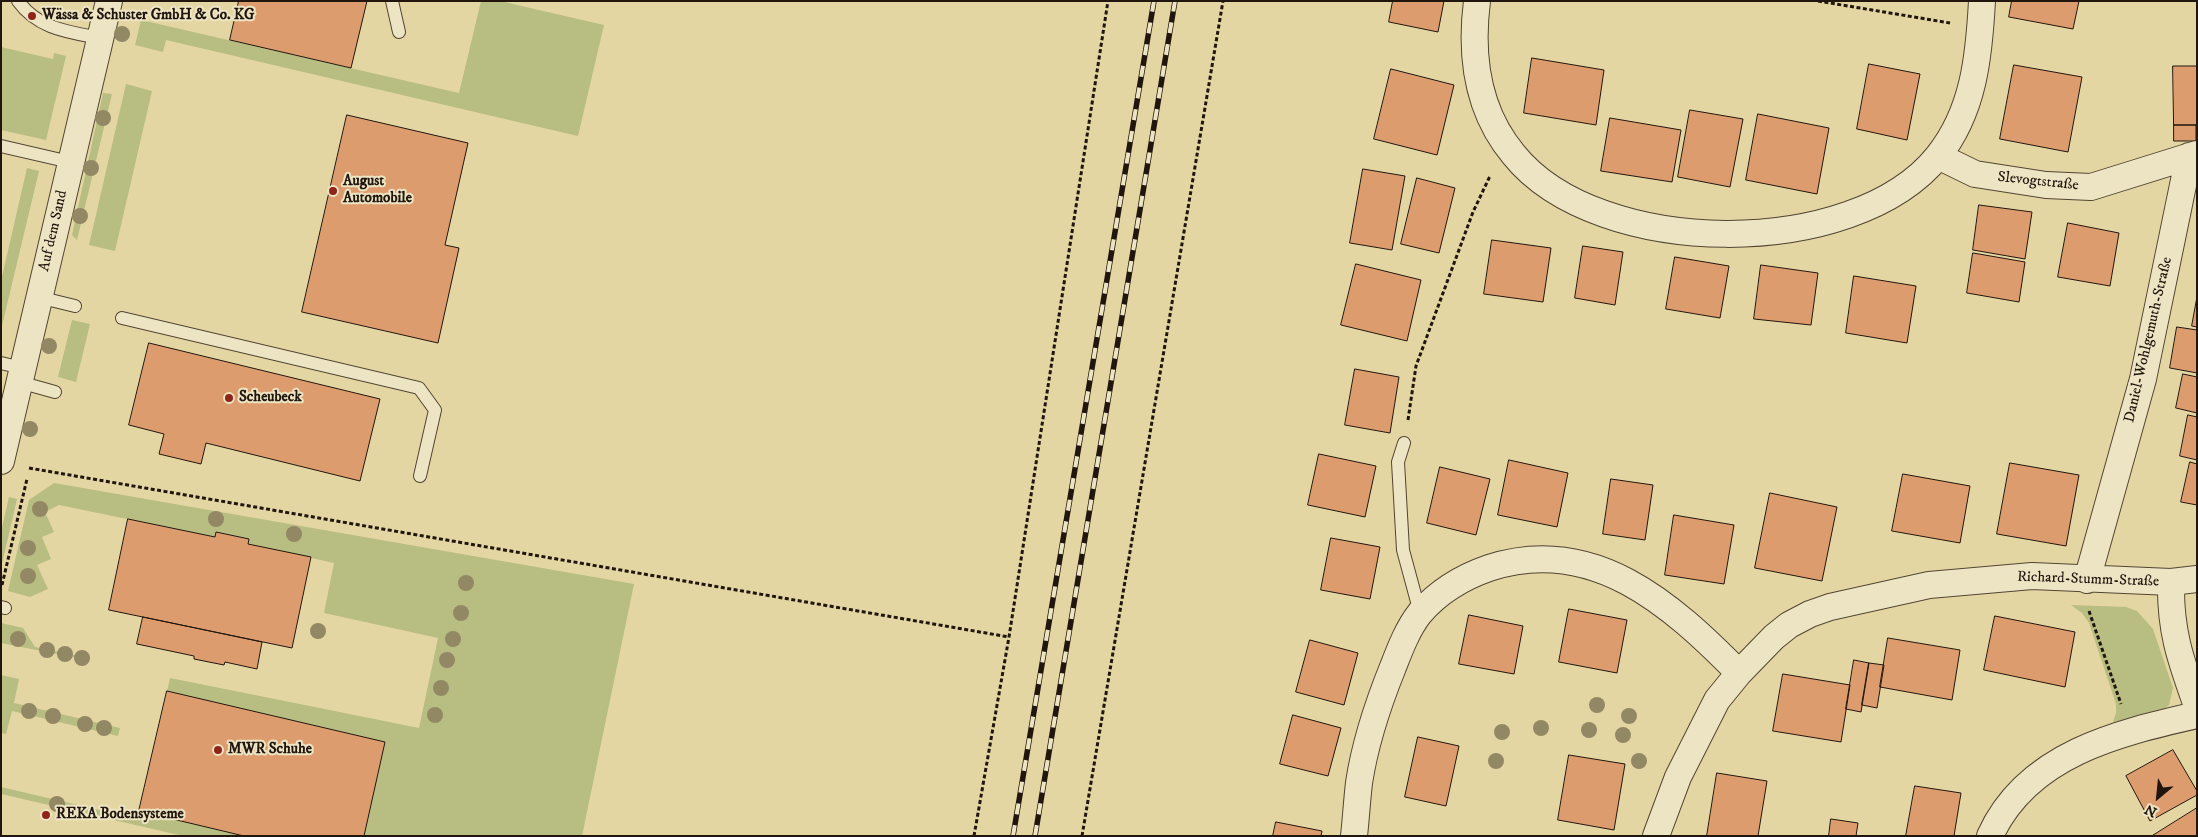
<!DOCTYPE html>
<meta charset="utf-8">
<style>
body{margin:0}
#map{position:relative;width:2198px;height:837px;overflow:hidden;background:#e4d6a2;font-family:"IM FELL DW Pica",serif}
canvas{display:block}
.frame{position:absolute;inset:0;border:2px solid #21160e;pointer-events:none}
.north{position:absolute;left:2133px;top:772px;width:50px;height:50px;-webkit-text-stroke:4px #ede4c3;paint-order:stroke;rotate:208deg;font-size:14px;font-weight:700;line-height:20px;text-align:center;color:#21160e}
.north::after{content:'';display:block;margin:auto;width:18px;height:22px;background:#21160e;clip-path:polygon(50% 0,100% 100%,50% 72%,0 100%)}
</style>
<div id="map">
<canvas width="2198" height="837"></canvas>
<div class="frame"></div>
<div class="north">N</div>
</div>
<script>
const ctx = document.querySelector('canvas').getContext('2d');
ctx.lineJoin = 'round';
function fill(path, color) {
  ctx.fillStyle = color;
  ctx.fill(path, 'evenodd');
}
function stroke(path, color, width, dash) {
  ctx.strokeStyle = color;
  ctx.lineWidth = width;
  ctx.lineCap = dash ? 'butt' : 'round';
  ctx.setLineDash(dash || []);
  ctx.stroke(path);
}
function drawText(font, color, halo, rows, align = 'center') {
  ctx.font = font + ' "IM FELL DW Pica",serif';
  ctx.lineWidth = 4;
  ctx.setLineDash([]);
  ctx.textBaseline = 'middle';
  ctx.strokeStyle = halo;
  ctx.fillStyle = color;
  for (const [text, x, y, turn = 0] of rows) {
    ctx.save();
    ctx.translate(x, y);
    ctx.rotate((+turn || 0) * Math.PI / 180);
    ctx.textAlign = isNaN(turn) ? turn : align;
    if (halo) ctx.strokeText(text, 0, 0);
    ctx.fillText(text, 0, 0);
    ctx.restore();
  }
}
const green = new Path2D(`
 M481,1H500L604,25L578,136L166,40L163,52L135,45L141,20L459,93Z
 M1,47L53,59L54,53L66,56L46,140L1,130Z
 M126,84L152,91L115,251L89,245Z
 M103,93L112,94L77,240L72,235Z
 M27,168L39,171L1,330V281Z
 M72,320L90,324L76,382L58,377Z
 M54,483L634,584L582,836H364L385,742L167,691L170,678L419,728L438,638L324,613L334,563L248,544L249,539L216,532L215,537L59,505L45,512L54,532L42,537L51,559L37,565L48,589L30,597L8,591L29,500Z
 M9,497L17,499L1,568V532Z
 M2071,605L2126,607L2137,611L2153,629L2173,688L2169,705L2160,713L2113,722L2116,713V704L2089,623L2082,613Z
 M1,623L23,628L35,647L88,658L87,660L1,643Z
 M1,675L19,679L14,703L120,728L118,736L12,711L6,734L1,733Z
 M1,787L129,817L138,819L139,811L244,836H183L1,794Z`);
const building = new Path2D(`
 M239,1H367L351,68L230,40Z
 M1393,1H1444L1438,32L1389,22Z
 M2012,1H2079L2073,29L2009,17Z
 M1532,58L1604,70L1596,125L1524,113Z
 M1869,64L1920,74L1907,140L1857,129Z
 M2014,65L2082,77L2068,152L2000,139Z
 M2173,66H2197V125H2174Z
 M1391,69L1454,85L1437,155L1374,139Z
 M1690,110L1743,119L1730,187L1678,177Z
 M1758,114L1829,128L1817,194L1746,180Z
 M347,115L468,143L445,245L459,248L438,343L302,312Z
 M1610,118L1681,130L1672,182L1601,171Z
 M2174,125H2196V141H2174Z
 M1363,169L1405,176L1392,250L1350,243Z
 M1417,178L1455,188L1439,253L1401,244Z
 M1979,205L2032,212L2025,259L1973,250Z
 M2068,223L2119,233L2110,286L2058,277Z
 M1492,240L1551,248L1543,302L1484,294Z
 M1583,246L1623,252L1615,305L1575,298Z
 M1973,253L2025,262L2019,302L1967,293Z
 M1675,257L1729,266L1720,318L1666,309Z
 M1356,264L1421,280L1407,341L1341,325Z
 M1761,265L1818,273L1811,325L1754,319Z
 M1854,276L1916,286L1907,343L1846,333Z
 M2197,297V327L2192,326Z
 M2177,327L2197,330V373L2170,368Z
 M149,343L380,399L360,481L206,443L201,464L159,454L164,434L129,425Z
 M1355,369L1399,377L1390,433L1345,425Z
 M2183,374L2197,377V413L2176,408Z
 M2188,415L2197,417V460L2180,456Z
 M1319,454L1376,466L1365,517L1308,505Z
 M1509,460L1568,473L1557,527L1498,515Z
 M2190,462L2197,464V505L2181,502Z
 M2010,463L2079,475L2066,546L1997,534Z
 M1440,467L1490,479L1476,535L1427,523Z
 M1903,474L1970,486L1960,543L1892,531Z
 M1611,479L1653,485L1645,540L1603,534Z
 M1770,493L1837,507L1822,581L1755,568Z
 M1674,515L1734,525L1724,584L1665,575Z
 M128,519L215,537L216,532L249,539L248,544L311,557L292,648L109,610Z
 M1331,538L1380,547L1370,599L1321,590Z
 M1569,609L1627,620L1617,673L1559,662Z
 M1469,615L1523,626L1514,674L1459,664Z
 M1995,616L2075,632L2065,687L1984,670Z
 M143,617L262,642L257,669L225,662L224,665L194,659V656L137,644Z
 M1888,638L1960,650L1952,700L1880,687Z
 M1310,640L1358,653L1344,705L1296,692Z
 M1854,660L1869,663L1861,712L1846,709Z
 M1869,663L1884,665L1877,708L1862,705Z
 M1783,674L1850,685L1841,742L1773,731Z
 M167,691L385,742L364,836H244L139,811Z
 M1293,715L1341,728L1328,776L1280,764Z
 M1418,737L1459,746L1446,806L1405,797Z
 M2173,750L2197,791V795L2150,821L2126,776Z
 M1569,755L1625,764L1614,830L1558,820Z
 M1717,773L1767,781L1758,836H1707Z
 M1915,786L1961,793L1954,836H1906Z
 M2197,808V836H2152Z
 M1831,819L1858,823L1856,836H1829Z
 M1276,822L1322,831L1321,836H1273Z`);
const path = new Path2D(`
 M1818,1L1950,23
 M1408,420L1416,366L1473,212L1490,176
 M29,468L1009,637
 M2,585L27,479
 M2089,611L2121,704
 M974,836L1009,637L1108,1
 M1082,836L1223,1`);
const service = new Path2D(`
 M18,1C38,29 69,32 100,38
 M392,1L399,32
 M1,146L70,162
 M38,297L75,306
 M122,318L419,388L435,410L420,476
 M1,363L22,368
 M19,382L55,392
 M1404,443L1398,462L1403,550L1420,613
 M1,607L5,608`);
const minor = new Path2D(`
 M1477,1C1470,56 1477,111 1514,155C1598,259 1854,261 1938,156C1974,111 1979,56 1982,1
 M1938,156L1975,174L2046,185L2091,187L2197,154
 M1,461L109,1
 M2087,580L2143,379L2189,156
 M2171,582C2170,632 2181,661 2197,706
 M1354,836C1356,818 1357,800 1359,783C1365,743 1378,704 1393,667C1400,649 1408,628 1420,613C1439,591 1463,577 1489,568C1593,534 1671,604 1739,673
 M1656,836L1678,777L1717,700L1739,673L1774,637L1789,625L1810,614L1830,607L1929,585L2032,576L2171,582L2197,579
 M1990,836C2027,754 2118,733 2197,715`);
const rail = new Path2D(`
 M1013,836L1154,1
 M1035,836L1175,1`);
const trees = [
 [122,34],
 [103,118],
 [91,168],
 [80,216],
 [49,346],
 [30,429],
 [40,509],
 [216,519],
 [294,534],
 [28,548],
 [28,576],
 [466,583],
 [461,613],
 [318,631],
 [18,639],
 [453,639],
 [47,650],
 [65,654],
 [82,658],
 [447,660],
 [441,688],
 [1597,705],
 [29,711],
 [435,715],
 [53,716],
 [1629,716],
 [85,724],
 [104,728],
 [1541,728],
 [1589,730],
 [1502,732],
 [1623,735],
 [1496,761],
 [1639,761],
 [57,804]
];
const markers = [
 [32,16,5,"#8f2418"],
 [333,191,5,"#8f2418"],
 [229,398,5,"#8f2418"],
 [218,750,5,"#8f2418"],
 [46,815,5,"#8f2418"]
];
const poiNames = [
 ["Wässa & Schuster GmbH & Co. KG",42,16],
 ["August",343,182],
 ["Automobile",343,199],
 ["Scheubeck",239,398],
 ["MWR Schuhe",228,750],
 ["REKA Bodensysteme",56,815]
];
const streetNames = [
 ["Slevogtstraße",2038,182,6],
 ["Auf dem Sand",54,231,-77],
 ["Daniel-Wohlgemuth-Straße",2149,340,-77],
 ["Richard-Stumm-Straße",2088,580,2]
];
fill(green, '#b8bd82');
fill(building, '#dd9c6d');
stroke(building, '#21160e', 1);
stroke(service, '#524633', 14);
stroke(minor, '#524633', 28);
stroke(path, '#21160e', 3, [4, 2.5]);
stroke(service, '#ede4c3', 12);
stroke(minor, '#ede4c3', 26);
stroke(rail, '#21160e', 5.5);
stroke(rail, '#ede4c3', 4, [11]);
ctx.fillStyle = '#928864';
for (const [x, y] of trees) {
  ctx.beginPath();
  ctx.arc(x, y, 8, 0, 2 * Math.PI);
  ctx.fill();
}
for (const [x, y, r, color] of markers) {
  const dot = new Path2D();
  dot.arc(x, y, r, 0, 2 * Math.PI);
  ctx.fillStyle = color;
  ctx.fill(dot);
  stroke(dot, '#ede4c3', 2);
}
drawText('bold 15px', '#21160e', '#ede4c3', poiNames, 'left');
drawText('15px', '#21160e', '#ede4c3', streetNames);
</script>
